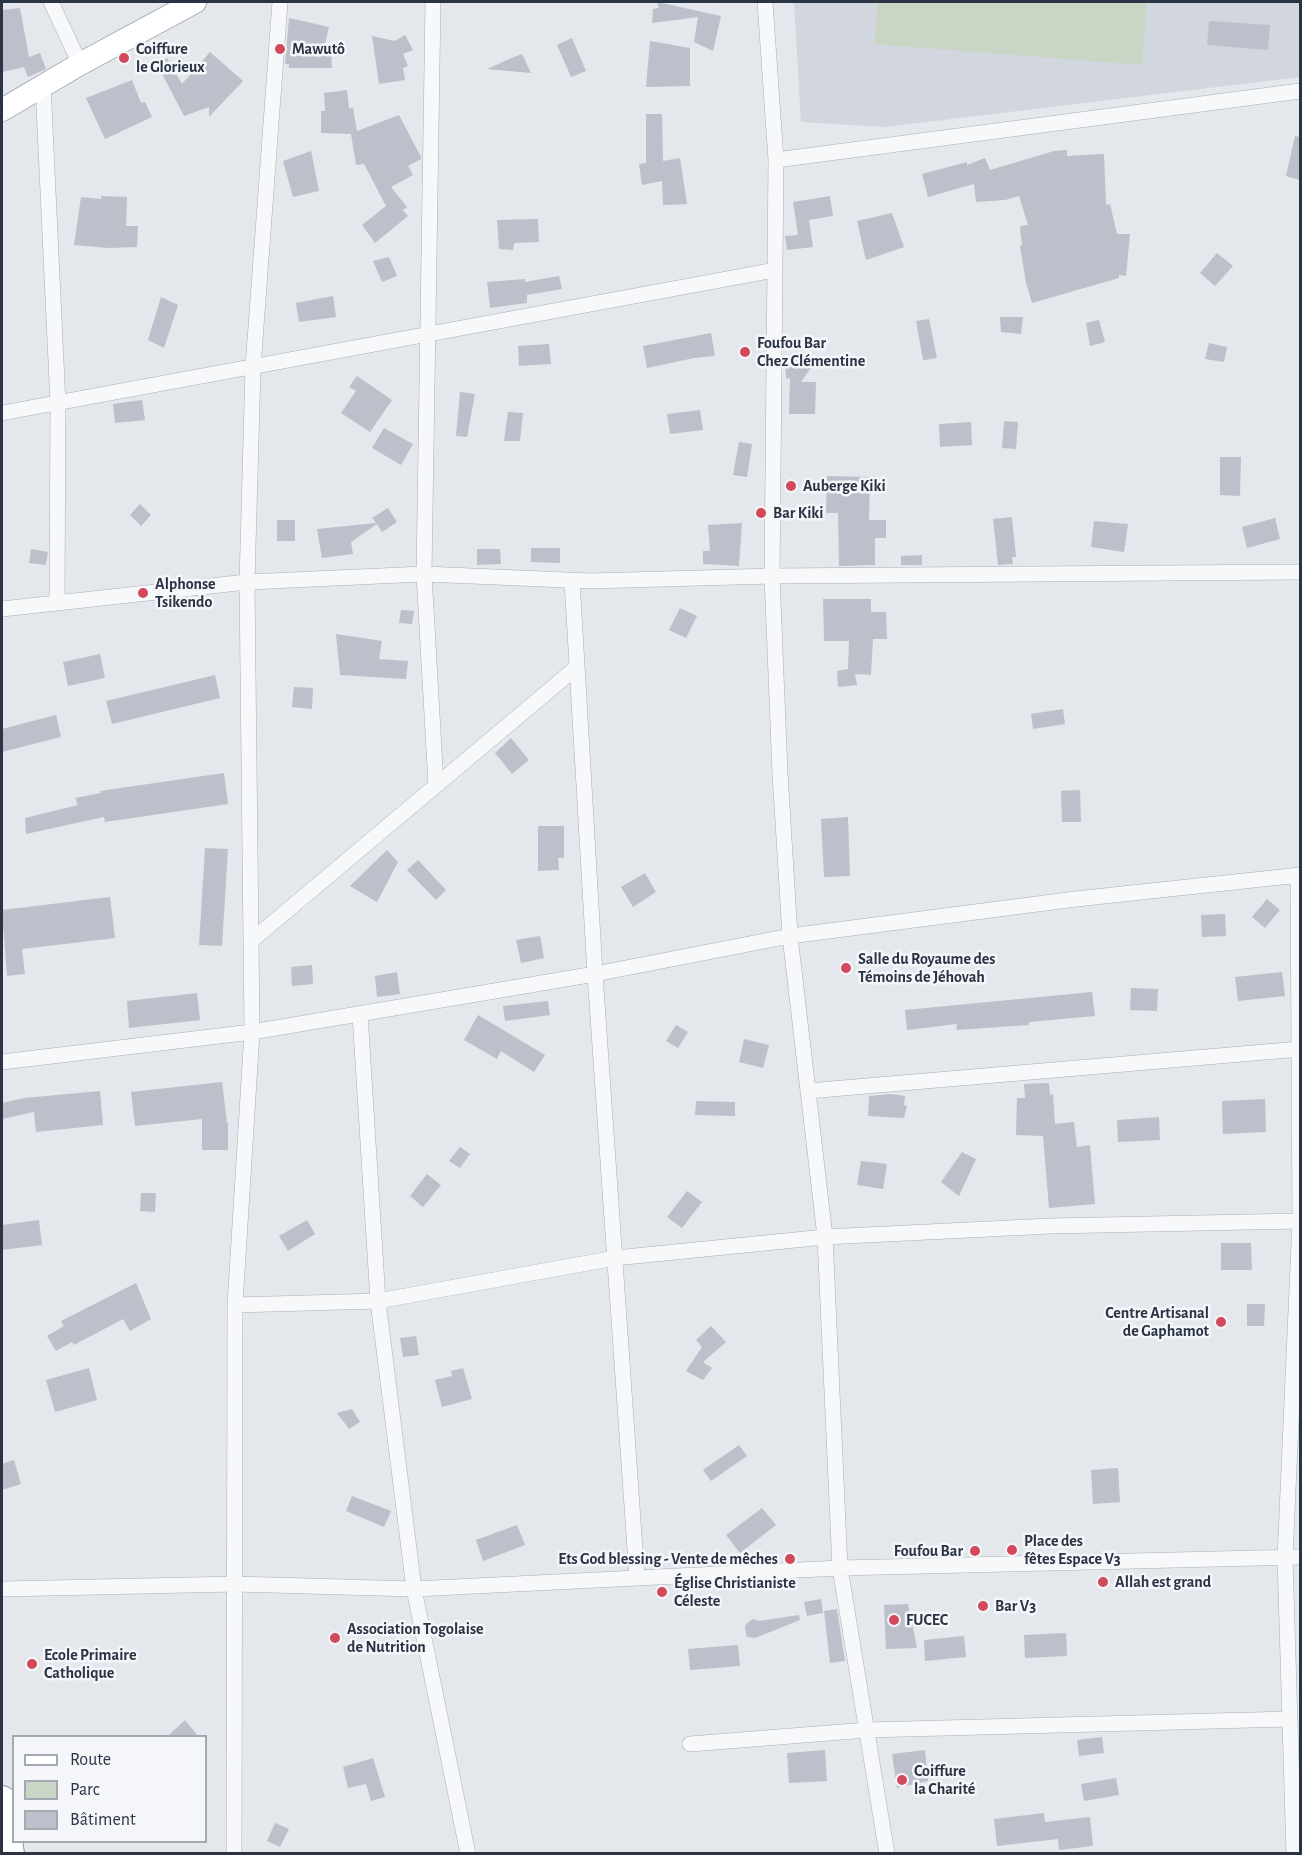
<!DOCTYPE html>
<meta charset="utf-8">
<style>
body{margin:0}
#map{position:relative;width:1302px;height:1855px;overflow:hidden;background:#e4e7ec;font-family:"Alegreya Sans",sans-serif}
canvas{display:block}
.frame{position:absolute;inset:0;border:3px solid #2b3445;pointer-events:none}
.legend{position:absolute;left:12px;top:1735px;width:195px;height:108px;box-sizing:border-box;background:#f4f6f9;border:2px solid #a4a8b1;margin:0;padding:8px 10px;list-style:none;font-size:18px;color:#2b3445}
.legend li{display:flex;align-items:center;gap:12px;height:30px}
.legend b{width:30px;border:2px solid #a4a8b1}
</style>
<div id="map">
<canvas width="1302" height="1855"></canvas>
<div class="frame"></div>
<ul class="legend">
<li><b style="height:8px;background:#fff"></b>Route</li>
<li><b style="height:16px;background:#c9d6c5"></b>Parc</li>
<li><b style="height:16px;background:#bbc0ca"></b>Bâtiment</li>
</ul>
</div>
<script>
const ctx = document.querySelector('canvas').getContext('2d');
ctx.lineJoin = 'round';
function fill(path, color) {
  ctx.fillStyle = color;
  ctx.fill(path, 'evenodd');
}
function stroke(path, color, width, dash) {
  ctx.strokeStyle = color;
  ctx.lineWidth = width;
  ctx.lineCap = dash ? 'butt' : 'round';
  ctx.setLineDash(dash || []);
  ctx.stroke(path);
}
function drawText(font, color, halo, rows, align = 'center') {
  ctx.font = font + ' "Alegreya Sans",sans-serif';
  ctx.lineWidth = 5;
  ctx.setLineDash([]);
  ctx.textBaseline = 'middle';
  ctx.strokeStyle = halo;
  ctx.fillStyle = color;
  for (const [text, x, y, turn = 0] of rows) {
    ctx.save();
    ctx.translate(x, y);
    ctx.rotate((+turn || 0) * Math.PI / 180);
    ctx.textAlign = isNaN(turn) ? turn : align;
    if (halo) ctx.strokeText(text, 0, 0);
    ctx.fillText(text, 0, 0);
    ctx.restore();
  }
}
const built = new Path2D(`
 M794,2H1300V77L885,127L801,122Z`);
const green = new Path2D(`
 M878,2H1147L1142,65L874,44Z`);
const building = new Path2D(`
 M657,2L721,16L713,51L694,42L698,17L652,23L653,9L659,8Z
 M20,8L29,57L40,53L46,69L28,77L24,67L2,72V10Z
 M289,18L329,27L324,48H331L332,68H289V64H285Z
 M1209,21L1270,25L1268,50L1207,45Z
 M405,35L413,50L403,54L408,66L403,68L405,80L379,84L372,36L395,41Z
 M572,38L586,71L571,77L557,45Z
 M650,41L690,48V86L646,87Z
 M210,52L243,81L209,117V107L184,116L157,64L167,58L182,84Z
 M522,54L531,73L487,69L514,57Z
 M132,80L141,103L145,102L152,117L105,139L86,98Z
 M347,90L349,108H353L357,131L399,115L421,157V159L408,166L413,175L391,187L407,207L403,210L408,216L375,243L362,225L386,206L364,164L356,165L351,134L321,133V111H325L324,93Z
 M646,114H662L663,161L680,158L687,204L663,205L662,181L642,185L639,164L646,163Z
 M1295,136L1300,137V180L1286,176Z
 M1067,150V156L1104,154L1106,205L1110,204L1117,234H1130L1126,276L1119,275V278L1032,303L1026,283L1020,246L1022,245L1020,226L1028,225L1019,196L1005,200L976,202L974,184L928,197L922,174L967,162V165L985,158L990,170L1054,151Z
 M311,151L319,191L293,197L283,161Z
 M101,196L127,197L126,226H138L137,247L109,248L74,245L81,197L101,199Z
 M830,196L833,216L809,220L813,247L787,250L785,236L798,235L793,202Z
 M892,213L904,247L866,260L857,221Z
 M538,219L539,242L514,243L513,250L499,249L497,220Z
 M1217,253L1233,266L1215,286L1200,273Z
 M389,257L397,276L382,282L373,261Z
 M559,276L562,289L527,295V303L490,308L487,282L525,279V282Z
 M333,296L336,317L299,322L296,303Z
 M161,297L178,305L164,348L148,340Z
 M1000,317H1023L1021,334L1001,332Z
 M929,319L937,358L925,360H923L916,321Z
 M1099,320L1105,342L1090,346L1086,323Z
 M711,333L715,356L694,358L647,368L643,346Z
 M1209,343L1227,347L1224,362L1205,359Z
 M549,344L551,364L519,366L518,346Z
 M817,359L801,382H816L815,414H789L790,378L786,379L785,360Z
 M357,376L392,400L370,432L341,413L356,391L349,387Z
 M460,392L475,394L467,437L456,436Z
 M142,400L145,420L115,423L113,404Z
 M700,410L703,430L670,434L667,414Z
 M508,412L523,413L520,441H504Z
 M1004,421L1018,422L1016,449L1002,448Z
 M971,422L972,445L940,447L939,424Z
 M384,428L413,444L401,465L372,448Z
 M739,442L752,444L747,477L733,475Z
 M1220,457H1241L1240,496L1220,495Z
 M827,476L870,477L869,520H886V538H875V565L839,566L838,513H826Z
 M140,504L151,515L141,526L130,515Z
 M388,508L397,522L382,532L377,524L351,542L353,554L322,558L317,529L376,523L372,518Z
 M1012,517L1016,557H1012L1013,564L998,565L993,519Z
 M1275,518L1280,539L1247,548L1242,527Z
 M277,520H295V541H277Z
 M1094,521L1128,524L1124,552L1091,547Z
 M742,523L739,566L703,564V551H710L708,525Z
 M531,548H560V563L531,562Z
 M31,549L48,552L46,565L29,563Z
 M477,549H500L501,564L477,565Z
 M922,555V565H901V556Z
 M823,599H871V612H886L887,639H873L871,675L855,674L857,685L838,687L837,671L848,669L849,641H824Z
 M680,608L697,616L686,638L669,630Z
 M401,610L414,611L412,624L399,623Z
 M336,634L382,641L379,659L408,661L406,679L340,675Z
 M100,654L105,678L68,686L63,662Z
 M215,675L220,698L112,724L106,701Z
 M294,687L313,688L312,709L292,707Z
 M1063,709L1065,724L1033,729L1031,714Z
 M56,715L61,737L2,752V729Z
 M511,738L529,760L512,774L495,753Z
 M224,773L228,804L105,822L104,817L26,834L25,818L78,805L75,798L101,793L100,791Z
 M1080,790L1081,822H1062L1061,791Z
 M848,817L850,876L824,877L821,819Z
 M538,826H564V858H558L559,870L538,871Z
 M205,848L228,849L222,946L199,945Z
 M387,850L398,862L377,902L350,886Z
 M418,860L446,890L436,900L407,870Z
 M645,873L656,892L633,907L621,887Z
 M110,897L115,938L22,949L25,974L7,976L2,910Z
 M1267,899L1280,910L1265,928L1252,917Z
 M1225,914L1226,936L1202,937L1201,915Z
 M540,936L544,958L521,963L516,940Z
 M312,965L313,984L292,986L291,967Z
 M397,972L400,994L377,997L375,976Z
 M1282,972L1285,996L1238,1001L1235,977Z
 M1131,988L1158,989L1157,1011L1130,1010Z
 M1092,992L1095,1016L1029,1022V1025L956,1030L957,1024L907,1030L905,1010Z
 M197,993L200,1020L129,1028L127,1001Z
 M548,1001L550,1015L505,1021L503,1006Z
 M478,1015L545,1055L534,1072L501,1051L497,1059L464,1040Z
 M676,1025L688,1032L678,1048L666,1041Z
 M744,1039L769,1045L763,1068L739,1062Z
 M222,1082L227,1123H228V1150H202V1119L135,1126L131,1092Z
 M1049,1083L1050,1095L1053,1094L1055,1124L1074,1122L1077,1147L1090,1145L1095,1204L1049,1208L1043,1136L1016,1135L1017,1098H1025L1024,1084Z
 M100,1091L103,1125L36,1132L34,1112L2,1119V1103L24,1098Z
 M891,1094L905,1096L904,1105L907,1106L904,1118L868,1116L869,1096Z
 M1265,1099L1266,1132L1223,1134L1222,1101Z
 M696,1101L735,1102V1116L695,1115Z
 M1159,1117L1160,1140L1118,1142L1117,1120Z
 M460,1147L470,1154L460,1168L449,1161Z
 M962,1152L976,1159L959,1196L941,1182Z
 M861,1161L887,1164L883,1189L857,1185Z
 M427,1174L441,1185L423,1207L410,1196Z
 M687,1191L702,1202L682,1228L667,1217Z
 M141,1193H156L155,1212L140,1211Z
 M39,1220L42,1245L2,1250V1225Z
 M307,1220L315,1234L288,1251L279,1236Z
 M1221,1243H1251L1252,1270H1221Z
 M136,1283L151,1319L130,1331L123,1319L74,1345L72,1342L56,1351L47,1336L64,1326L61,1321Z
 M1247,1304H1265L1264,1326H1247Z
 M711,1326L726,1342L703,1362L712,1368L703,1380L686,1371L702,1347L696,1340Z
 M416,1336L419,1355L403,1357L400,1338Z
 M89,1368L97,1400L55,1412L46,1380Z
 M463,1368L472,1399L442,1407L435,1380L452,1376L451,1371Z
 M352,1409L360,1422L349,1429L337,1413Z
 M739,1445L747,1456L711,1481L703,1470Z
 M14,1460L21,1484L2,1490V1464Z
 M1118,1468L1120,1502L1093,1504L1091,1470Z
 M352,1496L391,1511L384,1527L346,1511Z
 M762,1508L776,1525L740,1553L726,1535Z
 M517,1525L525,1545L483,1561L476,1540Z
 M821,1599L823,1613L807,1616L804,1602Z
 M908,1604L917,1648L886,1649L884,1605Z
 M837,1609L845,1661L830,1663L824,1611Z
 M799,1615L800,1620L755,1638L747,1637L745,1629L746,1624L753,1619L759,1621Z
 M1066,1633L1067,1656L1025,1658L1024,1635Z
 M964,1636L966,1657L925,1661L924,1640Z
 M738,1645L740,1666L690,1670L688,1649Z
 M185,1720L199,1737H167Z
 M1102,1737L1104,1753L1079,1756L1077,1740Z
 M825,1750L827,1781L789,1783L787,1753Z
 M925,1750L928,1781L897,1788L892,1754Z
 M373,1758L385,1797L371,1801L366,1784L348,1788L343,1767Z
 M1116,1778L1119,1795L1084,1801L1081,1784Z
 M1044,1813L1045,1822L1090,1817L1093,1846L1059,1850L1058,1839L997,1846L994,1819Z
 M275,1823L289,1829L280,1847L267,1841Z`);
const street = new Path2D(`
 M51,2L80,64
 M433,2L424,574L436,785
 M765,2L776,160L772,576L780,773L790,936L825,1237L840,1568L887,1854
 M43,85L58,404L57,603
 M776,160L1300,91
 M2,413L775,270
 M572,580L595,974L637,1578
 M2,609L247,582L424,574L590,581L772,576L1300,572
 M251,941L577,667
 M360,1014L378,1301L414,1589L468,1854
 M2,1062L252,1032L595,974L790,936L1076,899L1300,875
 M808,1091L1300,1049
 M235,1305L378,1301L615,1258L825,1237L1050,1226L1300,1221
 M2,1589L236,1584L414,1589L840,1568L1300,1557
 M690,1744L867,1730L1290,1719
 M234,1854L235,1305L252,1032L247,582L253,367L280,2
 M1294,1854L1285,1558L1300,1221L1298,875`);
const secondary = new Path2D(`
 M2,110L80,64L195,2`);
const highway = new Path2D(`
 M2,1800L10,1854`);
const markers = [
 [280,49,6,"#d1495b"],
 [124,58,6,"#d1495b"],
 [745,352,6,"#d1495b"],
 [791,486,6,"#d1495b"],
 [761,513,6,"#d1495b"],
 [143,593,6,"#d1495b"],
 [846,968,6,"#d1495b"],
 [1221,1322,6,"#d1495b"],
 [1012,1550,6,"#d1495b"],
 [975,1551,6,"#d1495b"],
 [790,1559,6,"#d1495b"],
 [1103,1582,6,"#d1495b"],
 [662,1592,6,"#d1495b"],
 [983,1606,6,"#d1495b"],
 [894,1620,6,"#d1495b"],
 [335,1638,6,"#d1495b"],
 [32,1664,6,"#d1495b"],
 [902,1780,6,"#d1495b"]
];
const poiNames = [
 ["Coiffure",136,49],
 ["le Glorieux",136,67],
 ["Mawutô",292,49],
 ["Foufou Bar",757,343],
 ["Chez Clémentine",757,361],
 ["Auberge Kiki",803,486],
 ["Bar Kiki",773,513],
 ["Alphonse",155,584],
 ["Tsikendo",155,602],
 ["Salle du Royaume des",858,959],
 ["Témoins de Jéhovah",858,977],
 ["Centre Artisanal",1209,1313,"right"],
 ["de Gaphamot",1209,1331,"right"],
 ["Place des",1024,1541],
 ["fêtes Espace V3",1024,1559],
 ["Foufou Bar",963,1551,"right"],
 ["Ets God blessing - Vente de mêches",778,1559,"right"],
 ["Allah est grand",1115,1582],
 ["Église Christianiste",674,1583],
 ["Céleste",674,1601],
 ["Bar V3",995,1606],
 ["FUCEC",906,1620],
 ["Association Togolaise",347,1629],
 ["de Nutrition",347,1647],
 ["Ecole Primaire",44,1655],
 ["Catholique",44,1673],
 ["Coiffure",914,1771],
 ["la Charité",914,1789]
];
fill(built, '#d2d6de');
fill(green, '#c9d6c5');
fill(building, '#bbc0ca');
stroke(street, '#a9aeb7', 16);
stroke(secondary, '#a9aeb7', 24);
stroke(highway, '#8b94a3', 30);
stroke(street, '#f7f8fa', 15);
stroke(secondary, '#fff', 22);
stroke(highway, '#fff', 28);
for (const [x, y, r, color] of markers) {
  const dot = new Path2D();
  dot.arc(x, y, r, 0, 2 * Math.PI);
  ctx.fillStyle = color;
  ctx.fill(dot);
  stroke(dot, '#f4f6f9', 2);
}
drawText('bold 16px', '#2b3445', '#f4f6f9', poiNames, 'left');
</script>
